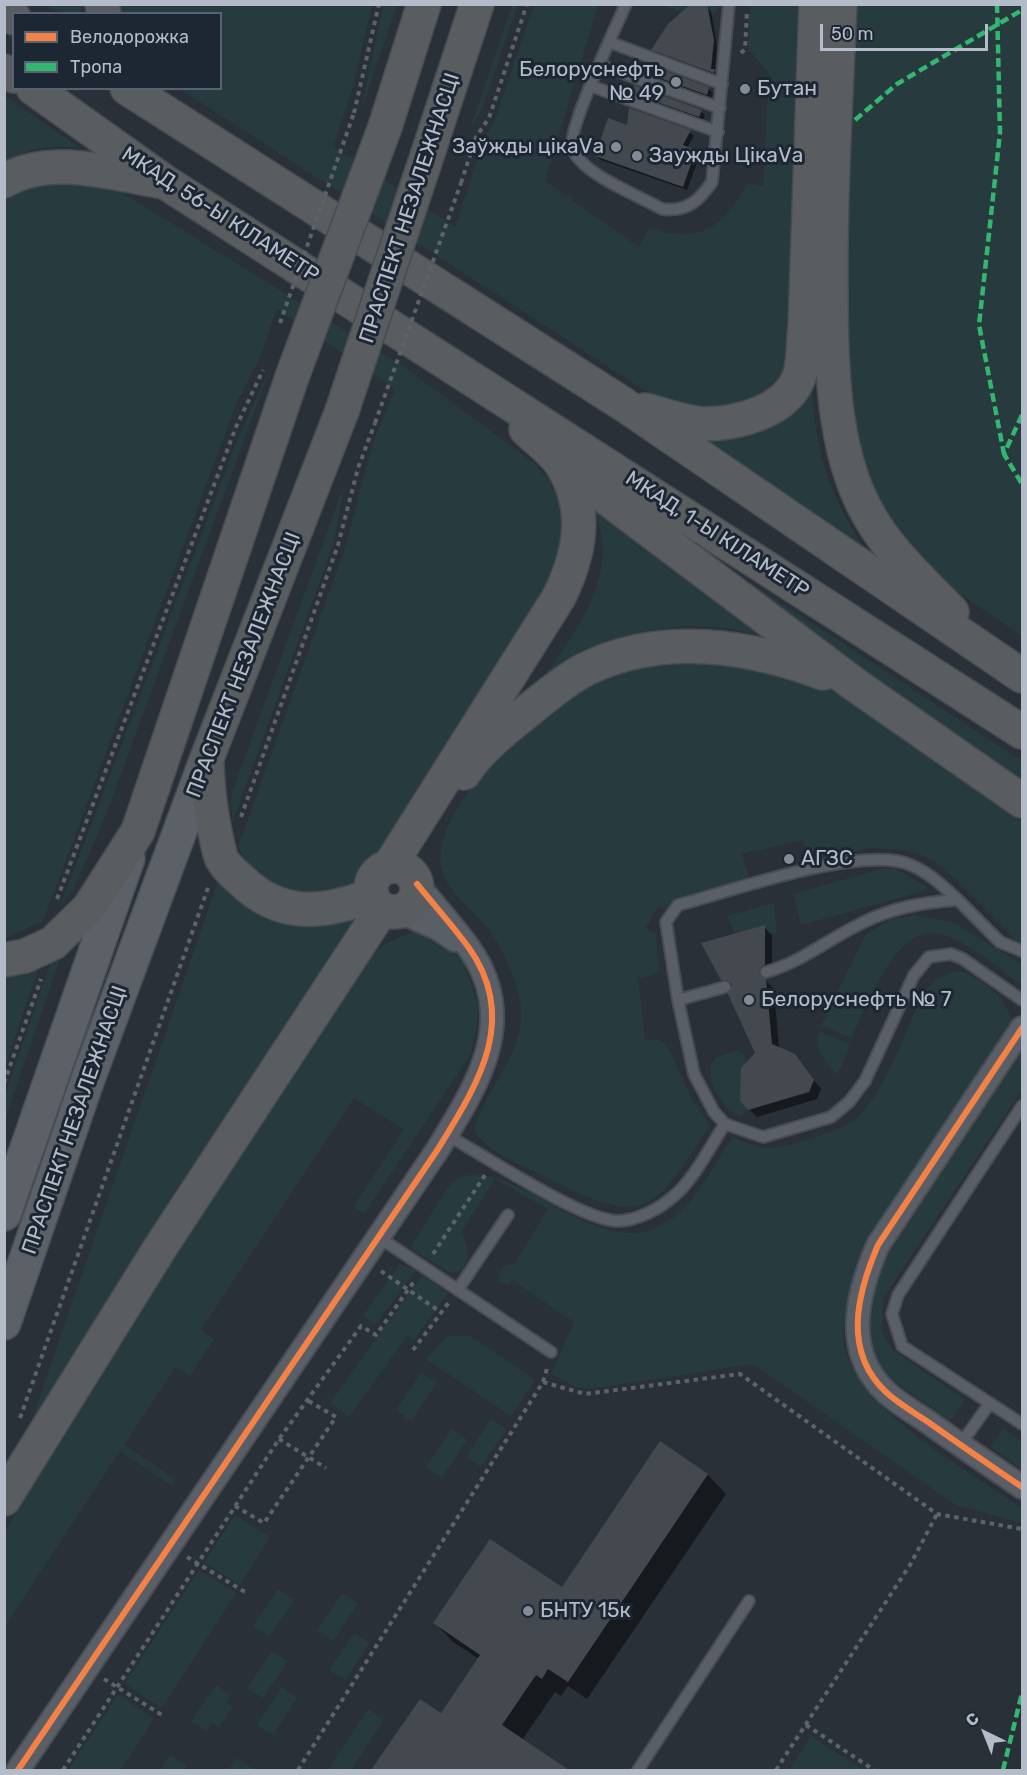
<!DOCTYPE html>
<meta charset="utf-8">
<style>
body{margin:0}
#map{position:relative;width:1027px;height:1775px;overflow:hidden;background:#2a3038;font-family:Rubik,sans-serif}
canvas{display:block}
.frame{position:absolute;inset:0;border:6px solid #b4bcc9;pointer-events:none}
.legend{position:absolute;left:12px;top:12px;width:210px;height:78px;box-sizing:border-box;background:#1d2633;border:2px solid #59626f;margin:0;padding:8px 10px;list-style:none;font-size:18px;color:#b4bcc9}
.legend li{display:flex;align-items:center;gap:12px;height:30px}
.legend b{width:30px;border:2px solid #59626f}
.north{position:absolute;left:955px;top:1703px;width:60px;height:60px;-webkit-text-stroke:4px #1d2633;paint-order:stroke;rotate:317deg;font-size:16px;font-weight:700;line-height:24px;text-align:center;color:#b4bcc9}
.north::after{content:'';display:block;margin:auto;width:21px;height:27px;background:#b4bcc9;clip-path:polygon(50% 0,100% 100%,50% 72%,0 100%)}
.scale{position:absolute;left:820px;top:24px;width:168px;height:27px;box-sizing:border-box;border:3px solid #b4bcc9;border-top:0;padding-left:8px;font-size:18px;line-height:21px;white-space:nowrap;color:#b4bcc9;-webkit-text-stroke:4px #1d2633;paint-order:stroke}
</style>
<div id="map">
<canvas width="1027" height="1775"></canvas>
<div class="frame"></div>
<ul class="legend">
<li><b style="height:8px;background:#f48246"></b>Велодорожка</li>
<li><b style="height:8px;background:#33b770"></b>Тропа</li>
</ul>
<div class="north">С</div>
<div class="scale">50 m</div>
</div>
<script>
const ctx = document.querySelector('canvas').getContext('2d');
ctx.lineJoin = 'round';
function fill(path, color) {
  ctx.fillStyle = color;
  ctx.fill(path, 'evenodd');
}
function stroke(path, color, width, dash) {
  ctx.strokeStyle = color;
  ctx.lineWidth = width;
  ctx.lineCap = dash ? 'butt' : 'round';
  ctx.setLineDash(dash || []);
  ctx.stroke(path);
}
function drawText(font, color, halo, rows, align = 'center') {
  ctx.font = font + ' Rubik,sans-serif';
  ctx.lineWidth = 6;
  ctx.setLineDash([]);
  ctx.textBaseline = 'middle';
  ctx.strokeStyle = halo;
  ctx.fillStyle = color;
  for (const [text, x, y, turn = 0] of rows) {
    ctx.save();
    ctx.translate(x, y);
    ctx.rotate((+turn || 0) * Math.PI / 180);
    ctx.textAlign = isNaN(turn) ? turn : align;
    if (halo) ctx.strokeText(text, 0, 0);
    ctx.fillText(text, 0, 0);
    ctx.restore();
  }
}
const green = new Path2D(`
 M46,5H80L82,13H62Z
 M111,5H372L353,87L333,146L455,227L483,142L496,117L534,5H598L545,181L639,247L649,228C701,245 723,227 748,183L763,186L769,73L748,49L750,5H804L790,353L785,371L775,388L728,412L678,406L641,388L180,89L220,88V14L113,13Z
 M384,5H397L360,114L382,11Z
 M512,5H518L481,112L470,129Z
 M667,5H719L717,11C699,20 684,13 667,7Z
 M850,5H1022V636L941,581L916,557L884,510L863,463L841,363Z
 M5,96L82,149C52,144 31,147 5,163Z
 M34,180L105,182L404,367L534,463L548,479L559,502L566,553L499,678L369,876L354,887L322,900L277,889L254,873L238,847L345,548L373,442L395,389L277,309L259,360L238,400L43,921L5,938V199Z
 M272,364L104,820L73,890L61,904L239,436Z
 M812,385C814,450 830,496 865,549L704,439C764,438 771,423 812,385Z
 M345,483L333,545L232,824L231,795Z
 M593,502L771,639C717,621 659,621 607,645C583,657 559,674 535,688C566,647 609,593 602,538C600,526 596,514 593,502Z
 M731,570L1022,761V784L728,574Z
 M710,656L821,678L1022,822V946L967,890L940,865L924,856L906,850L869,848L811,862L803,840L742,854L750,880L688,897L669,912L658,906L646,928L656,934L659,969L653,975L638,978L645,1040H659L667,1045L693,1102L710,1125C652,1215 646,1228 545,1177C519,1163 491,1155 474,1130C485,1089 524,1055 521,1009C519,984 504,950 489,930C473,909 449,895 442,870C430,828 490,762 517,735C541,712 604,671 637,663C660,658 686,658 710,656Z
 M885,868L896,869L927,887L924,891L801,925L793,894Z
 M219,878V883C260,918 301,925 354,921L14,1471Z
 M774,903L777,932L739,942L727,916Z
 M914,915L952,922L1022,964V985C1001,970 954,929 927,933C892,938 864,1010 852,1038L821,1026L866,934L892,919Z
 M421,931L449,946L464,964L479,1008L476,1031L471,1054L364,1214L353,1207L404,1130L354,1098L201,1330L214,1339L190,1376L176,1367L124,1445L175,1479L171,1485L120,1451L5,1626V1534L9,1524L262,1117L361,965C380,946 394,936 421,931Z
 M65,942L5,1121V1095L55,950Z
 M42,958L5,1067V970Z
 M961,971C988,982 1011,1001 1013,1031L855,1275C849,1298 840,1324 845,1348C859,1411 971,1472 1022,1508V1523L956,1505L753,1364L590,1389L575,1387L551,1374L574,1322L512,1280L509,1285L498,1282V1275L504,1266L515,1263L548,1209L495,1179L462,1231C467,1248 473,1260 458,1273L447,1271L410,1248L448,1187C497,1135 590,1266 662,1225C694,1207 713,1166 733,1137C764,1152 775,1150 807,1140C823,1135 840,1130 854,1120C882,1100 908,1026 924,992C936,979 943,973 961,971Z
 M819,1031L850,1044L838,1075C826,1065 813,1047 819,1031Z
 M738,1050C757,1062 747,1094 745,1112L741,1116C722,1109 701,1076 715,1058Z
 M1022,1053V1090L883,1298L882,1332L893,1350L965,1400L950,1421L892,1379L878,1365L867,1343L868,1277Z
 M400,1264L416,1270L375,1325L363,1316Z
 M422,1275L448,1293L414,1340L407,1336L349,1417L330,1403Z
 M447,1336H470L535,1380L511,1416L426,1359Z
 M421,1373L436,1384L411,1421L396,1410Z
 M491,1419L507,1429L481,1467L466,1457Z
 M452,1429L467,1440L442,1478L426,1467Z
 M1004,1429L1022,1442V1469L990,1447Z
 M235,1515L270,1537L240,1585L204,1562Z
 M199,1570L236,1593L162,1708L125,1684Z
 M278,1589L294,1600L269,1637L253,1626Z
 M342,1593L358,1604L333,1641L317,1630Z
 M354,1633L370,1643L345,1680L329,1670Z
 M272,1651L288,1661L263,1698L247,1688Z
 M216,1685L231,1695L226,1702L233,1707L219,1727L212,1723L206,1731L191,1721Z
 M282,1687L297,1698L273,1735L257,1725Z
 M118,1694L154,1719L121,1770H68Z
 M368,1709L384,1720L351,1770H328Z
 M811,1736L863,1770H789Z
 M170,1755L187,1766L184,1770H160Z
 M237,1758L253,1769L251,1770H228Z`);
const shadow = new Path2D(`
 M707,8L711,11L717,45L715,71L718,76L657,53L653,49Z
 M641,71L709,89L713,93L711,99L646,75Z
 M634,92L701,111L705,115L703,120L638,97Z
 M631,110L690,132L694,136L687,148L700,155L687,190L601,160L596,156L628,127Z
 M764,927L772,935V972L767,975L766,981L774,989L779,1049L794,1056L821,1089L817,1099L757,1117L749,1109L757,1053L732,989L723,979Z
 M660,1443L708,1475L726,1494L587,1699L568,1686L561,1696L555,1692L522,1740L566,1770H373L420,1701L441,1715L479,1659L453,1642L435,1623L562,1589Z`);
const building = new Path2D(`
 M691,4H707L714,40L711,69H715L714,73L651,50L668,24Z
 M644,63L709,87L707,95L640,71Z
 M634,85L702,110L700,115L699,117L632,93Z
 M629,108L691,130L683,145L696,150L683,187L595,156L608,118L627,125Z
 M765,925V964L760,968L759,974L766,979L772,1044L795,1054L814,1080L809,1092L748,1110L740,1101L741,1068L755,1053L728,994L732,984L727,980H721L701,943Z
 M660,1441L708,1474L568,1682L548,1669L542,1679L536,1675L502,1725L569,1770H371L420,1699L441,1713L480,1655L433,1623L490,1539L562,1587Z`);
const path = new Path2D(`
 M741,53L745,49L747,11
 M354,113L379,4
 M461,183L476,137L489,118L527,4
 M241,817L338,545L358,468L375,423
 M57,899L236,427L263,370
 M4,1083L41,979
 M433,1254L485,1175
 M381,1271L442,1313
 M413,1350L450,1301
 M543,1382L548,1365
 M20,1418L209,885
 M279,1439L326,1468
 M235,1506L264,1523L336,1417L307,1400
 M187,1557L245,1592
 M104,1679L162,1715
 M806,1725L874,1770
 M63,1770L279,1439L361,1326L376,1335L415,1280
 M298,1770L543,1382L585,1394L740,1374L937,1514L1022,1529
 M776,1770L910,1565L937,1514`);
const lane = new Path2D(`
 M626,4C616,26 568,129 572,147C573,150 577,157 579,159C595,179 639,196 662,209C687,212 699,201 712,182L729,4
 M609,42L722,84
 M600,65L720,108
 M591,86L718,132
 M766,972C802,962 830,938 864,922C894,907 925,902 958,900L1000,942L1022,951
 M725,987L678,1000L694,1074L714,1112L725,1124L763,1137L831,1117L849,1102L865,1081L914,975L929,957L951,954L963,959L1022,1000
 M678,1000L666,922L678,905C734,890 843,852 897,861C921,865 941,884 958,900
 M1022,1106L898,1295L892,1314L902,1346L1022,1424
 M447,1135C483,1155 581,1220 617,1221C637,1221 661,1208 675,1195C694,1179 711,1145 725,1124
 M377,1236L551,1352
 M459,1288L508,1215
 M960,1445L990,1403
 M638,1770L749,1601`);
const street = new Path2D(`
 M400,912L437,928L455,940
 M1022,1028L878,1245C857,1294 842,1352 887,1393C899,1404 915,1413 928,1422C959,1444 991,1466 1022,1487
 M18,1770L438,1149C477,1085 520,1020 469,948C453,926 434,905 417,884`);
const primary = new Path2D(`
 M4,1214L128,858
 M4,1323L88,1079L207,758`);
const highway = new Path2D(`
 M102,4L104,14
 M840,4C836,100 830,195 831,290C831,360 832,449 867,512C888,551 922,581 952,612
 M4,13L14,18
 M4,71L14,76
 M33,88L165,182L1022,732
 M127,88L623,404L1022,676
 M385,127L424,4
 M428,153L477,4
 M4,181C50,154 109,173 158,181
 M645,410C664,415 685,423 704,424C738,424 789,411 800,374C804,360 803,342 805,328L816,4
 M342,411L207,758C207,792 212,822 220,854C222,863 233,873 240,879C280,919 324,914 372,895
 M563,465L854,684L1022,801
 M464,773C480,748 508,727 530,709C548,695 566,679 586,669C662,632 747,645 823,673
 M371 889a23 23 0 1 1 46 0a23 23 0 1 1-46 0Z
 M389,867L559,597C580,554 589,509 562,465C554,452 537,440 526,429
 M4,960L25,956L53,943L89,908L138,831L292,377
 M4,1499L160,1248L382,909`);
const pathBridge = new Path2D(`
 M280,323L354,113
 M375,423L461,183`);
const highwayBridge = new Path2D(`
 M292,377L385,127
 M342,411L428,153`);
const quiet = new Path2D(`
 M997,4L1000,133L979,325L1004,454
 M855,120L897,84L1022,10
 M1022,415L1004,454L1022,484
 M1003,1770L1022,1693`);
const cycleway = new Path2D(`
 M1022,1028L878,1245C857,1294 842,1352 887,1393C899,1404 915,1413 928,1422C959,1444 991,1466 1022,1487
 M18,1770L438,1149C477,1085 520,1020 469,948C453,926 434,905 417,884`);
const markers = [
 [676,82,6,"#848b96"],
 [745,89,6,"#848b96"],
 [616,147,6,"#848b96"],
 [637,156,6,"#848b96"],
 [789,859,6,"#848b96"],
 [749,1000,6,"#848b96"],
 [528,1611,6,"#848b96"]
];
const poiNames = [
 ["Белоруснефть",664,70,"right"],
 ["№ 49",664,94,"right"],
 ["Бутан",757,89],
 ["Заўжды цікаVа",604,147,"right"],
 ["Заужды ЦікаVа",649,156],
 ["АГЗС",801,859],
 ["Белоруснефть № 7",761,1000],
 ["БНТУ 15к",540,1611]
];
const streetNames = [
 ["ПРАСПЕКТ НЕЗАЛЕЖНАСЦІ",410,208,-72],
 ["МКАД, 56-Ы КІЛАМЕТР",220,215,33],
 ["МКАД, 1-Ы КІЛАМЕТР",717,535,33],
 ["ПРАСПЕКТ НЕЗАЛЕЖНАСЦІ",244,665,-69],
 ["ПРАСПЕКТ НЕЗАЛЕЖНАСЦІ",75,1120,-71]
];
fill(green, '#273a3e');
fill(shadow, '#0007');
fill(building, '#444950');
stroke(lane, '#484c53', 14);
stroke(street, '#484c53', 26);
stroke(primary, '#484c55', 36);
stroke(highway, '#474c53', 36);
stroke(path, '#5d636a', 4, [4.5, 4.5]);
stroke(lane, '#5a5e66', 10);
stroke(street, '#5a5e66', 22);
stroke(primary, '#5c6168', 33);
stroke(highway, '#5a5d60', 33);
stroke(highwayBridge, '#474c53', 36, []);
stroke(pathBridge, '#5d636a', 4, [4.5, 4.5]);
stroke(highwayBridge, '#5a5d60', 33);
stroke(quiet, '#33b770', 4.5, [9, 4.5]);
stroke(cycleway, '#f48246', 6);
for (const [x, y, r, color] of markers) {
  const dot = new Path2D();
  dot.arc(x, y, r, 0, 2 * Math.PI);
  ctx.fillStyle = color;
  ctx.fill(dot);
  stroke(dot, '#1d2633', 2);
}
drawText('21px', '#b4bcc9', '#1d2633', poiNames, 'left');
drawText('21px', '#b4bcc9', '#1d2633', streetNames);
</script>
